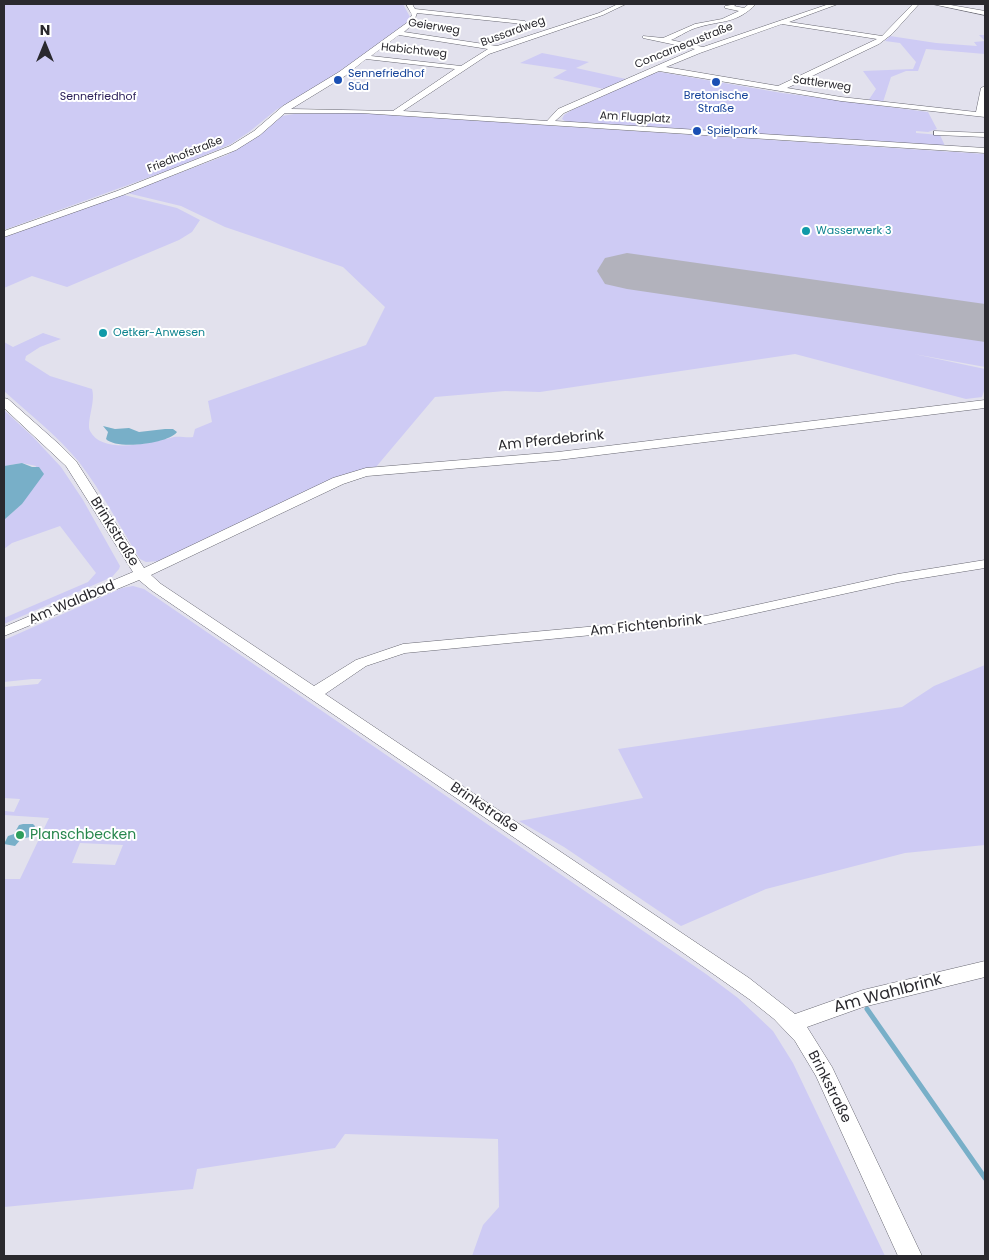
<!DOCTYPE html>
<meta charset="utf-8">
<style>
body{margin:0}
#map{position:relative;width:989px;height:1260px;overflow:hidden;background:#e2e1ed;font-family:Poppins,sans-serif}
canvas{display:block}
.frame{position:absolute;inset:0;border:5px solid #2a292e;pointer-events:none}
.north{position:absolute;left:20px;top:20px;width:50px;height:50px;-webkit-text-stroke:4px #fff;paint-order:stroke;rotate:0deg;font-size:14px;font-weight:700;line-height:20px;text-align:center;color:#2a292e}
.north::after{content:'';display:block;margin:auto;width:18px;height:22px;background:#2a292e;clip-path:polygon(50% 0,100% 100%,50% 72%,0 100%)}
</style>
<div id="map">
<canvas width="989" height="1260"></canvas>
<div class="frame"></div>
<div class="north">N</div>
</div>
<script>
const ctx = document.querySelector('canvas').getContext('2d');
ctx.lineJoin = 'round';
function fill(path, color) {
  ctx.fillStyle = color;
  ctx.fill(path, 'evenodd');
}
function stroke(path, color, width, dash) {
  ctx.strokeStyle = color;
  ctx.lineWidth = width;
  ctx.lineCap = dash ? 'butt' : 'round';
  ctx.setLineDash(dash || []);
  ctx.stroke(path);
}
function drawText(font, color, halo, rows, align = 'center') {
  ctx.font = font + ' Poppins,sans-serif';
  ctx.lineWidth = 4;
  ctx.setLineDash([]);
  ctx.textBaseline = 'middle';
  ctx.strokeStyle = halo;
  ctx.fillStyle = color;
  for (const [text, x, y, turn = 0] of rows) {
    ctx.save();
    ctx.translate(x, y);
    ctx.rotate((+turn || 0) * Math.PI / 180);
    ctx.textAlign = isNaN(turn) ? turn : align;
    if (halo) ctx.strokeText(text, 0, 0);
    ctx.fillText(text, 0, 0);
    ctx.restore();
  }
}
const green = new Path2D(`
 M4,4H403L410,17L404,26L329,79L276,110L249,132L231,144L175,168L4,230Z
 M979,35H985V54L926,49L918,71H906L891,77L883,102L868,101L876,89L863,71L913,69L916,62L900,43L885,41L890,36L936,43L977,46L974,42L985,41Z
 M542,53L589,62L576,68L626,79L604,89L553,78L567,70L520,63Z
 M660,72L782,93L928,112L937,129L928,132L916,131V133L940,135L946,148L566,122L562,119L564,115L572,110L653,73Z
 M360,113L985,154V367L914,354L985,369V388L982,397L966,399L795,354L540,392L505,391L435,397L376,467L346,475L160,561L146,562L140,559C120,527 102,492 79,462C57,435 29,414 4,391V342L13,347L43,333L61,339L40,347L26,356L25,360L50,376L92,389C96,402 86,422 90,431C103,456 153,442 174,437C179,436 187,438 193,437L195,429L212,422L208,401L366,345L385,307L343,267L225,227L181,206L127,193L227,155L257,137L282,116L294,114Z
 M120,194L177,208L200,220L192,232L179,240L67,287L32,276L4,288V237Z
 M4,410L33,437L61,467L83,500L120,566L119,569L112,577L4,624V618L88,582L96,573L60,526L12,543L4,549V520L22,504L36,466L22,463L4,466Z
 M133,586L144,589L706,974L738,998L773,1031L793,1063L885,1256H472L483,1225L499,1207L498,1139L345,1134L335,1148L197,1169L193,1189L4,1207V879H20L49,818L4,815L5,811L14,812L20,799L4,798V687L38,684L42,679H32L4,682V640L122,588ZM80,843L123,845L115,865L72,863Z
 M985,665V845L905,853L766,889L681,926L564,847L519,821L643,798L618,749L902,707L934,686Z`);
const water = new Path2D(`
 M103,426L115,429L129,428L139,432L165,429H173L177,432C168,444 116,450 106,439L108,432Z
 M22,463L32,467H39L44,474L22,504L4,520V466Z
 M23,824H33L35,826L30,837L21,839L15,846L4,844L8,836L14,834L19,825Z`);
const stream = new Path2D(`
 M867,1009L985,1178`);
const runway = new Path2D(`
 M627,253L985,304V342L627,289L605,284L597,271L605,258Z`);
const minor = new Path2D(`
 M406,4H412L415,9L525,21V23L523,24L417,13L413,24L404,32L497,46L599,13L618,4H626L603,15L489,54L403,111L547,121L558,109L695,49L643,38V36L663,38L695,24L722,19L739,11L725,8V6L737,4L734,6L744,8L749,4H756C736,24 723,20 699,27C690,29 680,36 671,40L703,47L829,4H838L789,22L882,36L913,4H919L892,34L879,44L787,88L841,97L976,112L981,88L985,86L984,112L985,113V117L841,101L659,71L564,113L555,121L985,148V153L361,113H285L260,135L236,150L123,195L4,237V231L117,191L230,146L254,131L283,106L339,72L408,22L412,15ZM782,24L877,39L778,86L666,67L700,53ZM399,35L488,49L461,66L371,56ZM366,59L455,69L393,111L291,109L345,76Z
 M932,4H945L985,11V15Z
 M934,131L985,133V137L937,135H934Z
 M4,398L8,399L60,445L76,461L144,568L333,478L366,468L558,452L985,400V408L558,460L367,476L343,484L151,575L161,584L314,686L356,660L403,644L706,616L898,574L985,560V568L898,582L706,624L405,653L366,666L325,694L749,978L795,1014L863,990L985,961V977L863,1007L807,1027L832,1067L922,1256H898L816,1076L795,1041L774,1019L749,999L682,952L151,590L139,580L4,636V627L133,572L66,466L4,408Z`);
const markers = [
 [338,80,5,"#1a4fb4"],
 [716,82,5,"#1a4fb4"],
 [697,131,5,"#1a4fb4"],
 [806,231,5,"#0f9aa8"],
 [103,333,5,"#0f9aa8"],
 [20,835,5,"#2e9e5b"]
];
const farStreetnames = [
 ["Geierweg",434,27,9],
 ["Bussardweg",513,32,-20],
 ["Concarneaustraße",684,46,-22],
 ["Habichtweg",414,51,6],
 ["Sattlerweg",822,84,8],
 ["Am Flugplatz",635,118,3],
 ["Friedhofstraße",185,155,-22]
];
const farTransitnames = [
 ["Sennefriedhof",348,74],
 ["Süd",348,87],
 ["Bretonische",716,96,"center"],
 ["Straße",716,109,"center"],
 ["Spielpark",707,131]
];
const farParknames = [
 ["Sennefriedhof",98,97]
];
const farCulturenames = [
 ["Wasserwerk 3",816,231],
 ["Oetker-Anwesen",113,333]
];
const streetNames = [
 ["Am Pferdebrink",551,441,-6],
 ["Brinkstraße",114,532,58],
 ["Am Waldbad",72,603,-23],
 ["Am Fichtenbrink",646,626,-6],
 ["Brinkstraße",484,808,34],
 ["Brinkstraße",829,1087,63]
];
const leisureNames = [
 ["Planschbecken",30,835]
];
const nearStreetnames = [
 ["Am Wahlbrink",888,994,-15]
];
fill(green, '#cecbf4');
fill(water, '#78afc8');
stroke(stream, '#78afc8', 5);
fill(runway, '#b2b2bc');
stroke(minor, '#676771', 1);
fill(minor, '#fff');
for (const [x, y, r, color] of markers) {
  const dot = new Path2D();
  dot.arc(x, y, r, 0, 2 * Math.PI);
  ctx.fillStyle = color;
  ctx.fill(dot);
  stroke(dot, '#fff', 2);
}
drawText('11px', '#2a292e', '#fff', farStreetnames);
drawText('11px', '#164399', '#fff', farTransitnames, 'left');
drawText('11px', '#2e225b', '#fff', farParknames);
drawText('11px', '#0d838f', '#fff', farCulturenames, 'left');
drawText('14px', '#2a292e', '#fff', streetNames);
drawText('14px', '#27864d', '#fff', leisureNames, 'left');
drawText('16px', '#2a292e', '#fff', nearStreetnames);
</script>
